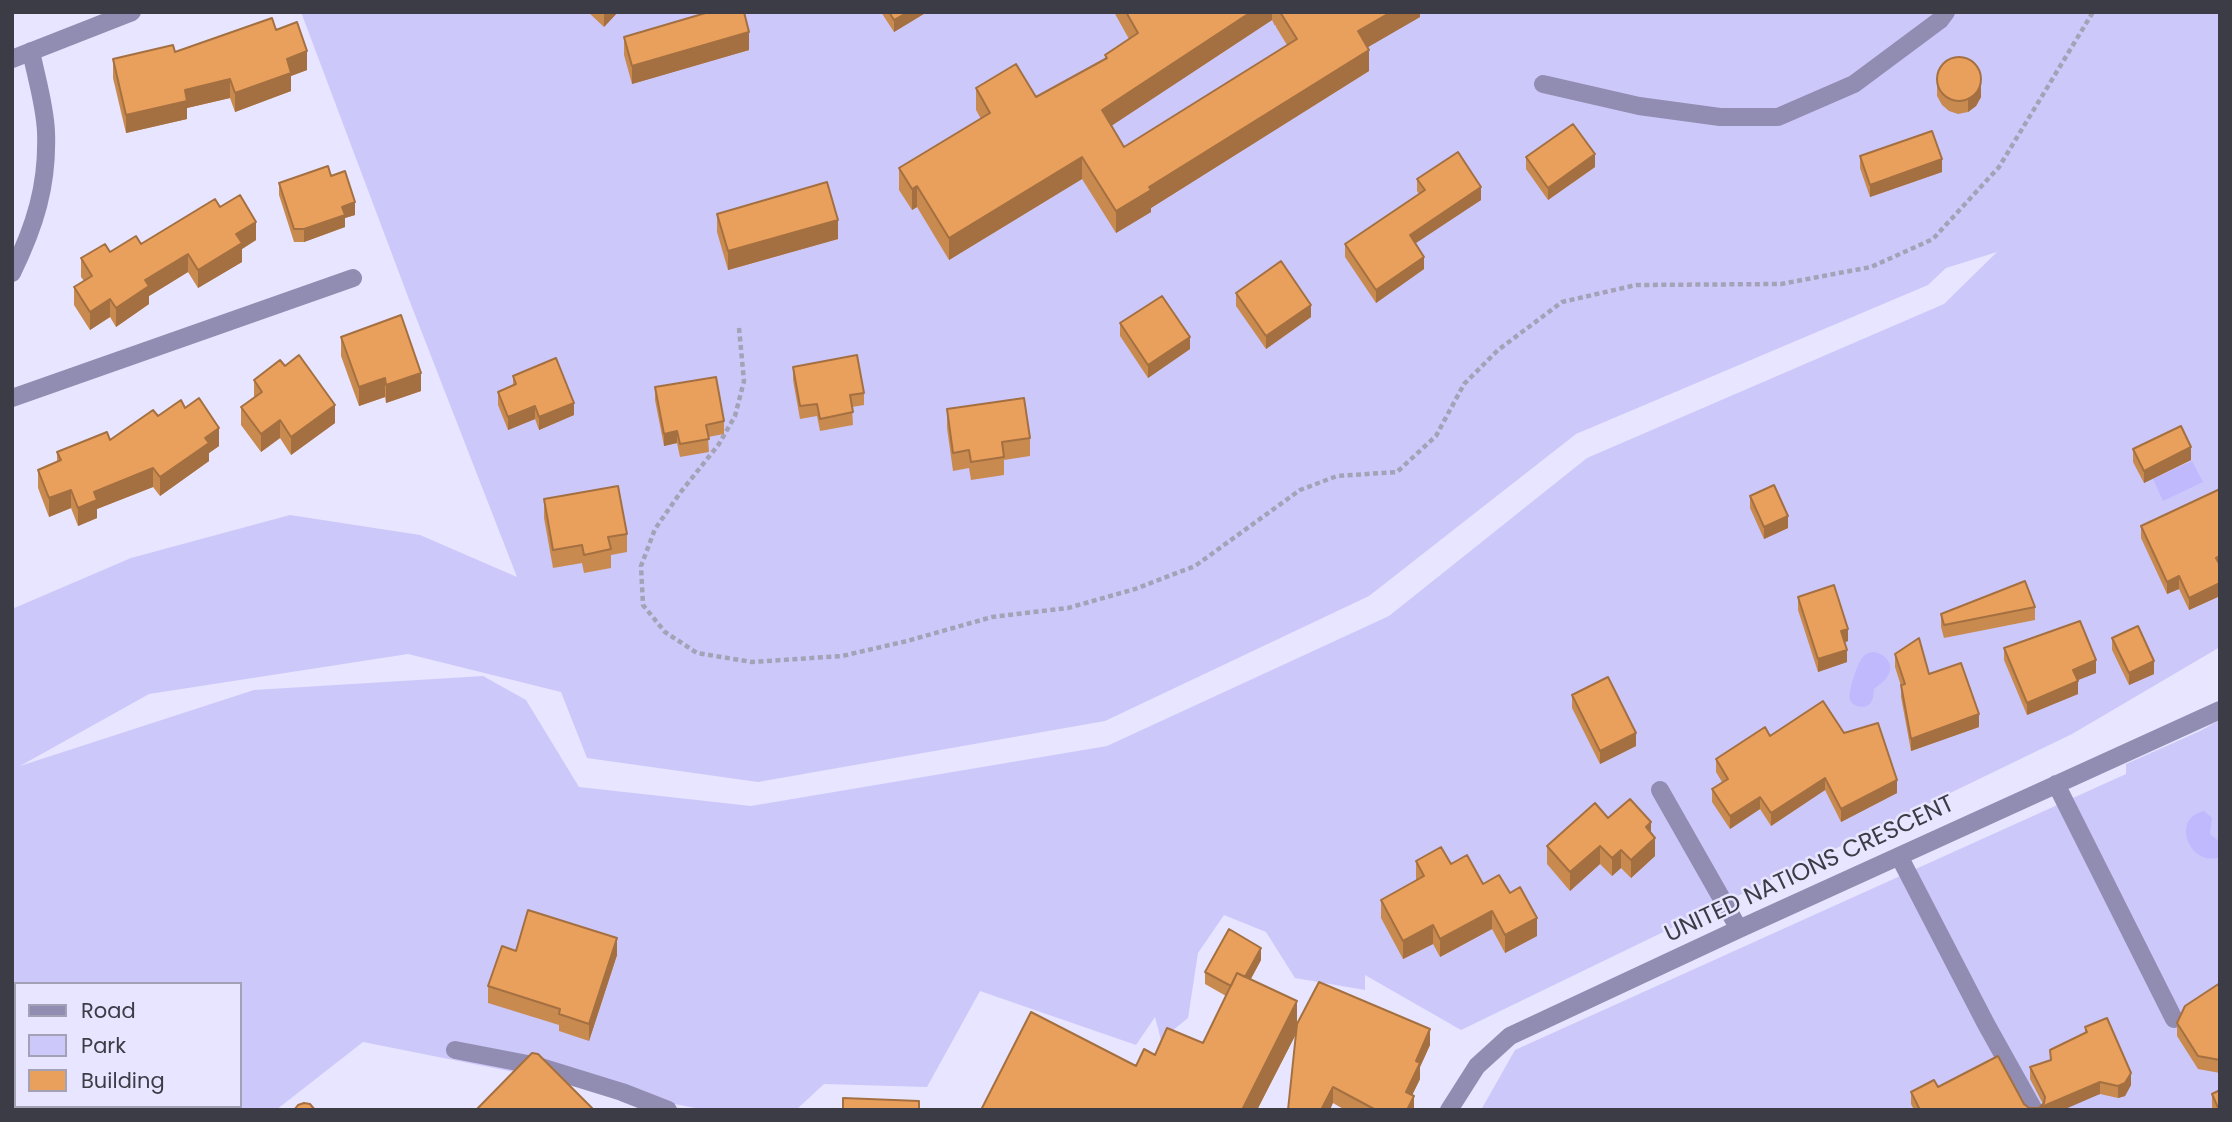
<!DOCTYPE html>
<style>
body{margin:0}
#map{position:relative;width:2232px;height:1122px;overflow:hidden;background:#e7e5ff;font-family:Poppins,sans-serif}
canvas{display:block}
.frame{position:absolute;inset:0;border:14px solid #3c3c46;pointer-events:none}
.legend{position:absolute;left:14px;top:982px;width:228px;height:126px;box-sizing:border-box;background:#e7e5ff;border:2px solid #a3a1b5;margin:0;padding:9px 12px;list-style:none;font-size:21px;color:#3c3c46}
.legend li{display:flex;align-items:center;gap:14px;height:35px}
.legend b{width:35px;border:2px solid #a3a1b5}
</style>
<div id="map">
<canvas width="2232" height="1122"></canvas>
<div class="frame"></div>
<ul class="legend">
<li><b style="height:9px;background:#918db2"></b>Road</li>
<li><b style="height:19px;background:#cdc8fa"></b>Park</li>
<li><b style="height:19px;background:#eaa05d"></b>Building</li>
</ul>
</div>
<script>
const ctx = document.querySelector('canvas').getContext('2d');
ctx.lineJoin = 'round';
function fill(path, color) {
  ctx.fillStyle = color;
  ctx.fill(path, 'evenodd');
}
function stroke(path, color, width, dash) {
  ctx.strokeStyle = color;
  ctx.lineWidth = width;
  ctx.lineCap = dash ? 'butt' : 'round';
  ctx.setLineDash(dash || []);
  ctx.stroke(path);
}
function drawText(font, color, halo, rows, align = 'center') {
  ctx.font = font + ' Poppins,sans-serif';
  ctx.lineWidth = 5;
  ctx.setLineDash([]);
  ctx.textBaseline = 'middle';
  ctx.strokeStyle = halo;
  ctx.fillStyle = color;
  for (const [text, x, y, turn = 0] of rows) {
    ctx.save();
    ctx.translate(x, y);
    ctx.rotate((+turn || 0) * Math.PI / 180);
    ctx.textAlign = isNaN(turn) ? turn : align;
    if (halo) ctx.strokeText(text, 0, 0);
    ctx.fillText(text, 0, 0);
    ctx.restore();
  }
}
const green = new Path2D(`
 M301,12H2220V647L2072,734L1461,1030L1365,975V990L1295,978L1266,932L1224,915L1198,953L1188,1018L1161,1040L1155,1017L1136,1045L980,991L927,1087L824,1084L796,1110H705L363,1042L276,1110H12V609L131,558L290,515L420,535L517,577L410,302ZM1997,252L1944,304L1587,458L1389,616L1107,746L751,806L579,787L526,700L483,676L254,690L20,766L149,694L408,654L561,692L587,758L758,782L1105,721L1369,596L1576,434L1928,285L1946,268ZM16,984H240V1106H16Z
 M2220,720V1110H1481L1515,1050L2126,774V764L2200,731Z`);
const water = new Path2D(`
 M2192,461L2203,482L2163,501L2153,479Z
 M1873,652C1885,653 1896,665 1887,677C1884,682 1878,685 1874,689C1873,693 1874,697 1872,700C1869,710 1853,708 1850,700C1847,694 1858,661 1863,657C1866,653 1868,653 1873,652Z
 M2204,811L2212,818L2210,834L2220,842V857C2191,868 2169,819 2204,811Z`);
const path = new Path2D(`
 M739,328L744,381L735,416L719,444L680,493L655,529L641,566L643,605L665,632L697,653L752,662L842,656L907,641L992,617L1068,608L1135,589L1195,566L1300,490L1337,476L1397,472L1436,436L1464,384L1498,350L1562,302L1636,285L1781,284L1871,267L1933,239L1999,167L2093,12`);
const minor = new Path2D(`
 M12,59L132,12
 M1543,84L1639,106L1720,117H1778L1854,84L1940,20L1946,12
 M12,273C35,226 48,185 46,132C45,105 36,77 31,51
 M12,398L353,278
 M2056,784L2174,1019
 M1660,790L1739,929
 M1899,856L1986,1024L2034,1110
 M455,1050L538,1066L622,1092L668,1110
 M1449,1110L1477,1066L1510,1036L1739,929L2220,710`);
const wall = new Path2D(`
 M588,12H618L604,27Z
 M881,12H927L894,32Z
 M1114,12H1420V17L1367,47L1369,71L1151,208V212L1116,233L1082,179L949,260L917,207L912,210L899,190V168L981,119L976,110V88L1036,97L1105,59V55L1129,39ZM1272,20L1275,26L1276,25V27L1287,45L1124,147L1111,126Z
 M276,30L307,70L291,76V91L235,112L230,98L187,108V119L126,133L113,78V59L175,52Z
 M624,37L749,50L632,84L624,55Z
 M1937,83L1981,97L1976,106L1968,112L1958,114L1949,111L1942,105L1937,96Z
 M1860,156L1942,172L1870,197L1860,168Z
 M1526,157L1595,167L1548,200L1526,169Z
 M331,176L355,215L345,218V227L304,242H294L279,195V183Z
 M1417,179L1481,200L1415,243L1424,269L1376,303L1345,257V244L1419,194L1417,191Z
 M220,207L256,240L242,249V262L198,288L188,272L149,296V304L116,327L110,317L90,330L74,305V287L84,281L81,277V258L141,244Z
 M717,214L838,239L728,270L717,232Z
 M1236,293L1311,317L1266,349L1236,306Z
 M1120,323L1190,349L1148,378L1120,336Z
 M341,337L421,391L386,403L385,397L359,406L341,356Z
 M793,367L864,393V405L852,407L853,425L820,431L817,416L800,419L793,380Z
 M513,376L574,415L539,430L535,419L508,430L498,405V392L513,386Z
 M254,380L335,423L291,455L280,438L261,452L241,425V407L254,398Z
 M655,387L724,421V434L708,437L709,452L680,457L677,443L664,446L655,400Z
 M185,408L219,446L209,453V461L160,496L153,487L97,509V518L78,526L71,508L49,517L38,488V470L57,462V452L110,440L158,416Z
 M947,409L1030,438V456L1004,460V475L971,480L969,468L953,471L947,428Z
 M2133,449L2191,460L2144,483L2133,462Z
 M2220,489V596L2189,610L2179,589L2167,594L2141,538V526Z
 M1750,496L1788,528L1764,539L1750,508Z
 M544,499L627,534V552L611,555V568L584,573L582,563L553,568L544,518Z
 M1798,597L1848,641L1845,642L1847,662L1818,672L1798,610Z
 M2035,607V620L1944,638L1941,627V614Z
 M2112,638L2154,674L2129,685L2112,650Z
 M2004,648L2096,673L2078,680V694L2027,715L2004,660Z
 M1895,654L1979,727L1911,751L1901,697V686L1895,667Z
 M1572,695L1636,746L1600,764L1572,708Z
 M1844,733L1897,793L1841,822L1825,790L1771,826L1760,809L1730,829L1712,802V789L1722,782L1716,772V759L1770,736Z
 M1608,818L1651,833L1655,856L1631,878L1621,868L1612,876L1600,864L1570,891L1547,864V846Z
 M1416,861L1451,864L1483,884L1510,893L1537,936L1505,953L1492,929L1440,957L1433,944L1403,959L1381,918V900L1416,880Z
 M516,951L617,955L589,1041L559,1031V1025L488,1003V986Z
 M1261,960L1251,979L1297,1024L1430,1045L1420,1067V1079L1412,1095L1414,1110H1345L1333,1103L1296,1034L1257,1110H981L1136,1066L1203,1043L1226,996L1205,984V972Z
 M2220,974V1073L2198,1069L2177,1036V1023L2220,983Z
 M2085,1027L2131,1085L2125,1096L2118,1098L2100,1094L2039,1110L2043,1104L2030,1079V1067L2050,1060V1050L2085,1033Z
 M1938,1087L2024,1104L2029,1108L2039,1110H1914L1911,1104V1092Z
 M2212,1094L2220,1110H2213L2212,1107Z`);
const shadedWall = new Path2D(`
 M604,12H618L604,27Z
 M908,12H927L894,32V20Z
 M1251,12H1272V20L1102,132V110Z
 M1391,12H1420V17L1358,53V31Z
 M749,32V50L632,84V66Z
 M1369,50V71L1151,208V212L1116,233V211L1149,187Z
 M307,51V70L291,76V91L235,112V93L287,59Z
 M1981,75V97L1976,106L1968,112V100Z
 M230,79V98L187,108V119L126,133V115L185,90Z
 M1595,154V167L1548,200V188Z
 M1082,157V179L949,260V238Z
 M1942,159V172L1870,197V185Z
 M917,186V207L912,210V189Z
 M1481,187V200L1410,247V235Z
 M355,202V215L345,218V227L304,242V229L342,207Z
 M838,220V239L728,270V251Z
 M256,222V240L242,249V262L198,288V270L236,234Z
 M188,254V272L149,296V304L116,327V308L145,280Z
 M1424,257V269L1376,303V290Z
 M110,299V317L90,330V312Z
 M1311,305V317L1266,349V336Z
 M1190,337V349L1148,378V365Z
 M421,373V391L386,403V385Z
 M385,378V397L359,406V387Z
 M574,403V415L539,430V417Z
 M335,405V423L291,455V437Z
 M535,406V419L508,430V417Z
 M280,420V438L261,452V434Z
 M219,428V446L209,453V461L160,496V477L205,438Z
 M677,431V443L664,446V434Z
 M2191,447V460L2144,483V471Z
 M153,468V487L97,509V518L78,526V508L94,492Z
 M71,490V508L49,517V498Z
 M1788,516V528L1764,539V527Z
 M2179,576V589L2167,594V582Z
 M2220,583V596L2189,610V598Z
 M1848,629V641L1841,644V631Z
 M1847,650V662L1818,672V659Z
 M2096,660V673L2073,682V670Z
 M2154,661V674L2129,685V673Z
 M2078,681V694L2027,715V703Z
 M1979,714V727L1911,751V739Z
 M1636,733V746L1600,764V751Z
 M1825,778V790L1771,826V813Z
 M1897,780V793L1841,822V809Z
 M1760,797V809L1730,829V816Z
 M1651,822V841L1655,838V856L1631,878V860L1646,827Z
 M1600,846V864L1570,891V872Z
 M1621,850V868L1612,876V858Z
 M1492,911V929L1440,957V939Z
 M1537,918V936L1505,953V935Z
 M1433,925V944L1403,959V941Z
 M617,938V955L589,1041V1024Z
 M1261,948V960L1238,1002V990Z
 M1297,1001V1032L1257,1110H1242Z
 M1430,1029V1045L1420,1067V1079L1406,1108V1092L1416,1061Z
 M2131,1073V1085L2125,1096L2118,1098V1086Z
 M2100,1082V1094L2063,1110H2039V1108Z
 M1333,1087V1103L1330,1110H1321Z
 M1414,1096V1110H1407Z`);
const building = new Path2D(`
 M709,12H744L749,32L632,66L624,37Z
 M889,12H908L894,20Z
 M1126,12H1251L1102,110L1124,147L1297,39L1280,12H1391L1358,31L1369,50L1149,187L1151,190L1116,211L1082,157L949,238L917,186L912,189L899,168L990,113L976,88L1016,64L1036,97L1107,58L1105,55L1138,33Z
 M272,18L276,30L297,22L307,51L287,59L291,73L235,93L230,79L185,90L187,101L126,115L113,59L173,45L175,52Z
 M1937 79a22 22 0 1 1 44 0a22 22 0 1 1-44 0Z
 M1573,124L1595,154L1548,188L1526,157Z
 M1932,131L1942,159L1870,185L1860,156Z
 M1458,152L1481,187L1410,235L1424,257L1376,290L1345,244L1425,190L1417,179Z
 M328,166L331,176L345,171L355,202L342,207L345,215L304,229H294L279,183Z
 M827,182L838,220L728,251L717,214Z
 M240,195L256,222L236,234L242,243L198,270L188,254L145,280L149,286L116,308L110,299L90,312L74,287L92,276L81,258L105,244L110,252L136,236L141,244L215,199L220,207Z
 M1281,261L1311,305L1266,336L1236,293Z
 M1162,296L1190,337L1148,365L1120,323Z
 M401,315L421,373L386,385L385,378L359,387L341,337Z
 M299,355L335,405L291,437L280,420L261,434L241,407L262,392L254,380L280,360L285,366Z
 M857,355L864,393L850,395L853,412L820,419L817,404L800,406L793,367Z
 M556,358L574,403L539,417L535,406L508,417L498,392L516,384L513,376Z
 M716,377L724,421L706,425L709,439L680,444L677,431L664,434L655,387Z
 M199,398L219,428L205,438L209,443L160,477L153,468L94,492L97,500L78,508L71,490L49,498L38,470L61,460L57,452L107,432L110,440L153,410L158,416L181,400L185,408Z
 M1024,398L1030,438L1002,442L1004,457L971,462L969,450L953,453L947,409Z
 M2181,426L2191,447L2144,471L2133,449Z
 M1774,485L1788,516L1764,527L1750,496Z
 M618,486L627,534L608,537L611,549L584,555L582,545L553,550L544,499Z
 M2220,489V556L2216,558L2220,565V583L2189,598L2179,576L2167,582L2141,526Z
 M2025,581L2035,607L1944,625L1941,614Z
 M1834,585L1848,629L1841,631L1847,650L1818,659L1798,597Z
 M2080,621L2096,660L2073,670L2078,681L2027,703L2004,648Z
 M2138,626L2154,661L2129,673L2112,638Z
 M1919,638L1929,674L1961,663L1979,714L1911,739L1901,685L1905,684L1895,654Z
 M1608,677L1636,733L1600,751L1572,695Z
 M1823,701L1844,733L1878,723L1897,780L1841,809L1825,778L1771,813L1760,797L1730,816L1712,789L1728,779L1716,759L1765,727L1770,736Z
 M1630,799L1651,822L1646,827L1655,838L1631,860L1621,850L1612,858L1600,846L1570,872L1547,846L1595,803L1608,818Z
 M1441,847L1451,864L1467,855L1483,884L1499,875L1510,893L1520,887L1537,918L1505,935L1492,911L1440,939L1433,925L1403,941L1381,900L1424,876L1416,861Z
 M528,910L617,938L589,1024L559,1014L560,1009L488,986L502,946L516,951Z
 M1229,929L1261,948L1245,977L1237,973L1231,986L1205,972Z
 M1237,973L1297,1001L1242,1110H981L1031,1012L1136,1066L1144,1049L1155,1055L1167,1028L1203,1043Z
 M1319,982L1430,1029L1416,1061L1420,1063L1406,1092L1414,1096L1407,1110H1376L1333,1087L1321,1110H1288L1297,1024Z
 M2220,983V1060L2198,1056L2177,1023L2185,1006Z
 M2107,1018L2131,1073L2125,1083L2118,1086L2100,1082L2039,1108L2044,1103L2045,1097L2030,1067L2051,1060L2050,1050L2087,1032L2085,1027Z
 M532,1053L538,1054L594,1110H476Z
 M1998,1056L2024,1104L2029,1108H2039L2034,1110H1920L1911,1092L1934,1080L1938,1087Z
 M2220,1090V1110H2219L2212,1094Z
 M843,1098L919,1101V1110H843Z
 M304,1103L310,1104L315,1110H294L298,1105Z`);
const streetNames = [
 ["UNITED NATIONS CRESCENT",1810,870,-25]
];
fill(green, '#cdc8fa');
fill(water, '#c1b9fe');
stroke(path, '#a3a2b6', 4.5, [5, 3.5]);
stroke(minor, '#918db2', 18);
fill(wall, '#c98a50');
fill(shadedWall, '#a47041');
fill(building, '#eaa05d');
stroke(building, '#a47041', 2);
drawText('24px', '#3c3c46', '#e7e5ff', streetNames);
</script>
